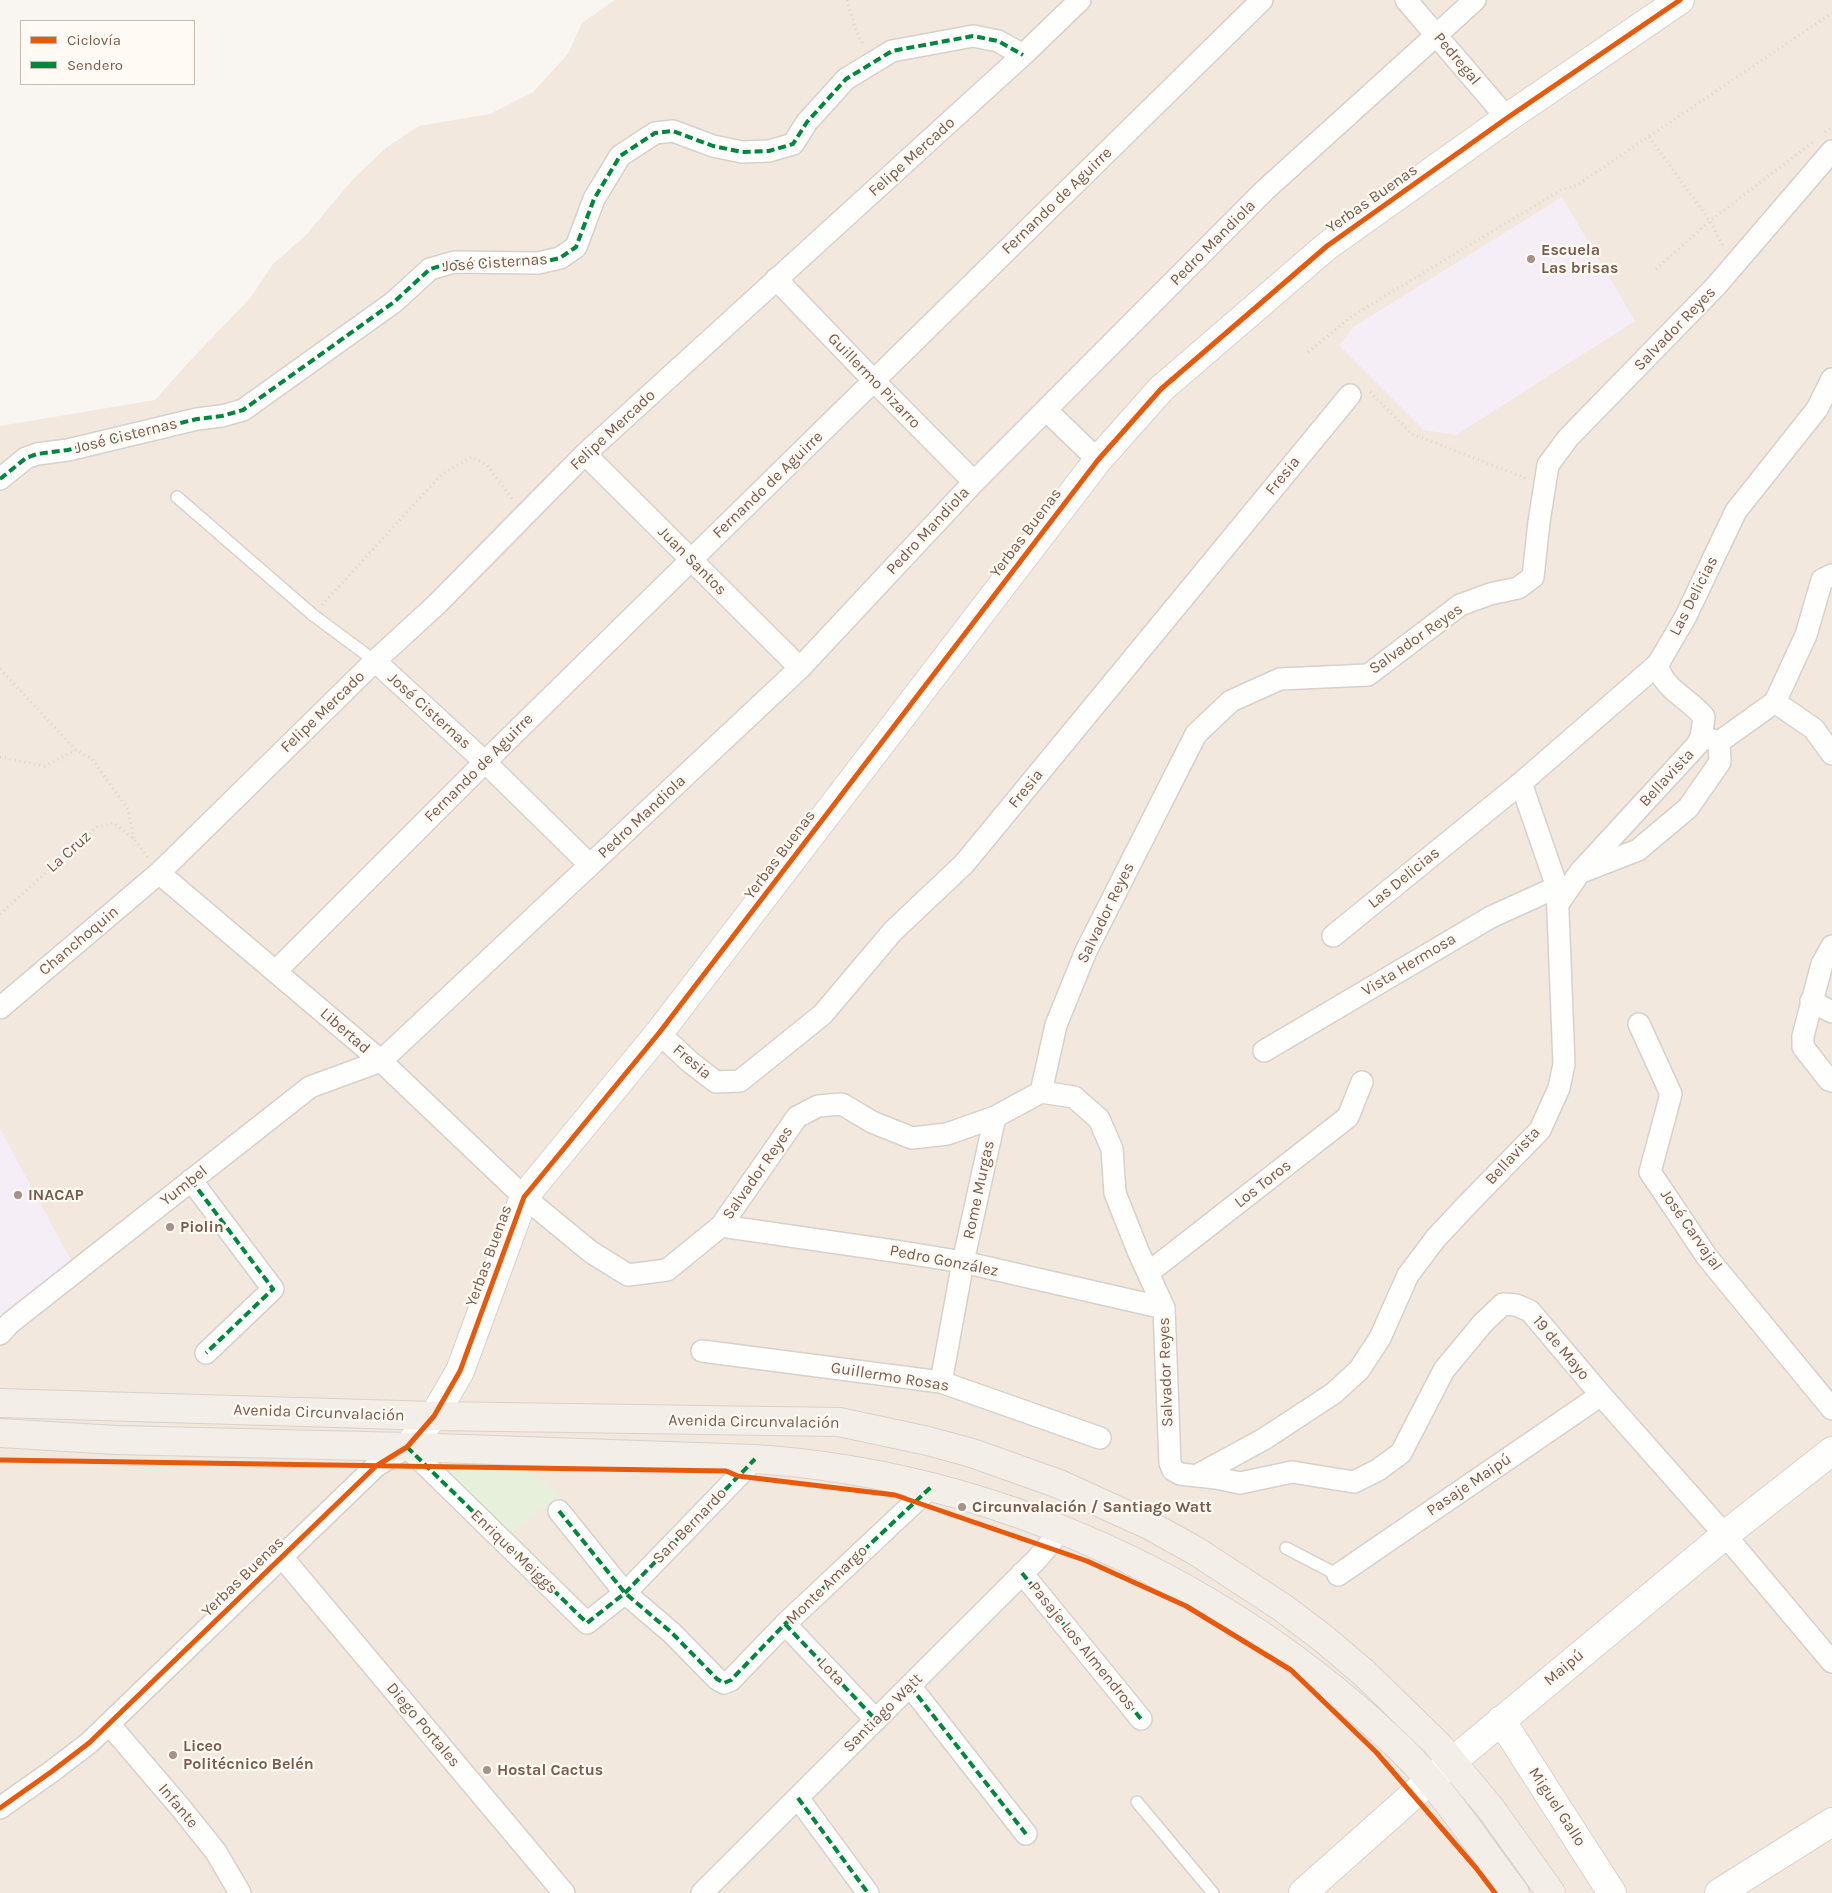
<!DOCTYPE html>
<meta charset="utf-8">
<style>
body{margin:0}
#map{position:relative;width:1832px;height:1893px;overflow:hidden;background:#f9f5f0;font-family:Karla,sans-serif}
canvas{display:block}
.legend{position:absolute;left:20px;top:20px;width:175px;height:65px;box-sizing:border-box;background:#fffaf3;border:1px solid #cabbb1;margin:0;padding:6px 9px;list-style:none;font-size:15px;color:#7a5c4d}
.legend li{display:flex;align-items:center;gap:10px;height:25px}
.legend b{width:25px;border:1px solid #cabbb1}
</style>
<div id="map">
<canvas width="1832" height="1893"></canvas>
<ul class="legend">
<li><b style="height:6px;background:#e8590c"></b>Ciclovía</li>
<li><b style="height:6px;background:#00873e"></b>Sendero</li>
</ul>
</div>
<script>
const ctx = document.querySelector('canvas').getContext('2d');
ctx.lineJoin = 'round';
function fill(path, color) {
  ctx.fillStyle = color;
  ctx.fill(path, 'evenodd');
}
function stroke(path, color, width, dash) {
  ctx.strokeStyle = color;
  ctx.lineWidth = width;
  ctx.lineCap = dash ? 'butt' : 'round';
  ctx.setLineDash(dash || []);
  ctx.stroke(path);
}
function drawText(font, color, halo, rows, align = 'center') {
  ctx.font = font + ' Karla,sans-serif';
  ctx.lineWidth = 4.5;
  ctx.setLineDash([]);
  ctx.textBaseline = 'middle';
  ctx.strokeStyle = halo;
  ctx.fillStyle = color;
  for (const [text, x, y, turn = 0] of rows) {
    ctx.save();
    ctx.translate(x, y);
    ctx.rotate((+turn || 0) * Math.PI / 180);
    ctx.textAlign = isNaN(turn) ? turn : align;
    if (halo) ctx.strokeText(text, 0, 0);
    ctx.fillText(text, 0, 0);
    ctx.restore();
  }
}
const residential = new Path2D(`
 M615,0H1832V1893H0V426L155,400L187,364L251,297L273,264L305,236L355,177L387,147L419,126L490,114L533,92L568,54L582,23Z`);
const education = new Path2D(`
 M1562,197L1635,321L1456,435L1424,430L1339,345L1355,326Z
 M0,1129L72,1262L0,1323Z`);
const green = new Path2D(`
 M447,1456L519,1458L559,1495L507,1538L441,1471Z`);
const path = new Path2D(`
 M847,0L856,31L864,46
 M1825,132L1832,127
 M1649,137L1710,221L1724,248
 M1656,269L1710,221L1813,142
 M1308,352L1352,316L1561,190L1577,185L1832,13
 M1370,392L1412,434L1528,479
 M322,605L441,475L471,457L487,465L514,501
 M0,669L76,750L92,759L128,809L134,839
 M0,757L45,766L76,750
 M0,914L97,827L114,823L134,839L148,858`);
const lane = new Path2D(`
 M177,497L313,615L375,661
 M1286,1548L1338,1575
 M1137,1802L1213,1893`);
const street = new Path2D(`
 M1406,0L1507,118
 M776,279L874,381L974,482
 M1046,410L1098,460
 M585,454L800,668
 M0,479L26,458L37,454L68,450L197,419L222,416L243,410L394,302L430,269L454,262L538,263L560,258L576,247L594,199L620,156L655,133L673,131L713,146L742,152L769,151L793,144L807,122L846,79L892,51L973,36L998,41L1023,55
 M375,661L485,762L590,865
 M1775,702L1806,635L1822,580L1832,575
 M1706,738L1719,742L1775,702L1814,729L1832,754
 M1584,871L1638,850L1688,808L1720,762L1719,742
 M159,873L381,1061L524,1197L591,1252L628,1275L667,1270L721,1226L797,1117L818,1106L842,1104L872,1122L912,1138L947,1134L995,1117L1041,1092L1074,1097L1099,1119L1112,1149L1115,1193L1138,1251L1164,1308L1170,1463L1173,1470L1180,1474L1216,1478L1240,1483L1292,1472L1354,1482L1378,1470L1401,1453L1444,1370L1483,1323L1503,1304L1516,1305L1530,1311L1601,1395L1725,1535L1832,1662
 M1558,904L1580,872L1697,745L1701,737L1704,717C1691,700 1660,687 1658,664
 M1333,936L1521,783
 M1832,946L1822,964L1803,1036V1047L1829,1080L1832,1081
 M276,971L485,762L1262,0
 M1811,1001L1832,1012
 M0,1008L159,873L375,661L437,604L585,454L1023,55L1080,0
 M1639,1024L1671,1094L1650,1172L1707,1257L1832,1409
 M659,1033L690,1062L716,1082L740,1081L823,1014L893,931L964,864L1350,395
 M1264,1051L1491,917L1557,887
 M1041,1092L1056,1025L1086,951L1196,734L1231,701L1280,679L1368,675L1460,605L1490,594L1518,588L1533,577L1539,522L1548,465L1568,438L1716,286L1832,151
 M191,1180L273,1289L206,1353
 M721,1226L901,1252L963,1262L1164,1308
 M1148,1273L1348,1117L1362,1082
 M0,1334L10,1323L310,1087L381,1061L800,668L974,482L1265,190L1475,0
 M702,1351L941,1382L1100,1438
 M941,1382L963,1262L995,1117
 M1196,1476L1264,1439L1334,1393L1359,1370L1380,1338L1408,1275L1436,1238L1464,1208L1540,1130L1559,1088L1564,1064L1557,887L1521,783L1658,664L1685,618L1736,511L1817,409L1832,379
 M559,1511L625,1593L672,1633L717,1679L724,1683L731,1680L785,1624L931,1487
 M282,1557L564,1893
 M1022,1573L1141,1719
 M1338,1575L1601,1395
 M785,1624L876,1720
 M910,1686L1026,1834
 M109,1724L180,1807L216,1852L240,1893
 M798,1798L868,1893
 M0,1808L51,1772L89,1743L376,1466L407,1447L587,1623L625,1593L755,1459
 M702,1893L1038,1558L1061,1530`);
const secondary = new Path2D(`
 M407,1447L434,1416L460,1371L524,1197L659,1033L1098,460L1161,389L1327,246L1507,118L1680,0
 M1501,1720L1612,1893
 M1303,1893L1430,1780L1725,1535L1832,1451
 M1719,1893L1832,1822`);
const primary = new Path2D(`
 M0,1403L434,1416L839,1422L928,1441L972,1453L1059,1484L1149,1525L1196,1551L1283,1608L1324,1639L1364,1673L1438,1745L1491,1809L1551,1893
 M0,1433L116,1440L407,1447L755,1459C995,1475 1230,1583 1402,1750C1445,1792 1479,1846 1515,1893`);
const quiet = new Path2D(`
 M0,479L26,458L37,454L68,450L197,419L222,416L243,410L394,302L430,269L454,262L538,263L560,258L576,247L594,199L620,156L655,133L673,131L713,146L742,152L769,151L793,144L807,122L846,79L892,51L973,36L998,41L1023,55
 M191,1180L273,1289L206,1353
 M407,1447L587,1623L625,1593L755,1459
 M559,1511L625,1593L672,1633L717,1679L724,1683L731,1680L785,1624L931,1487
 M1022,1573L1141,1719
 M785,1624L876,1720
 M910,1686L1026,1834
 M798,1798L868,1893`);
const cycleway = new Path2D(`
 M0,1460L726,1471L738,1476L895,1495L1087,1561L1186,1606L1291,1670L1376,1752L1476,1868L1495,1893
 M0,1808L51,1772L89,1743L376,1466L407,1447L434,1416L460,1371L524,1197L659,1033L1098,460L1161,389L1327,246L1507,118L1680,0`);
const markers = [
 [1531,259,5,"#a69286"],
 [18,1195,5,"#a69286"],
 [170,1227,5,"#a69286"],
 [962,1507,5,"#a69286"],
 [173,1755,5,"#a69286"],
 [487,1770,5,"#a69286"]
];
const streetNames = [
 ["Pedregal",1457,59,50],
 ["Felipe Mercado",912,157,-42],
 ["Yerbas Buenas",1372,199,-35],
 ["Fernando de Aguirre",1057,201,-44],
 ["Pedro Mandiola",1213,243,-45],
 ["José Cisternas",495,263,-4],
 ["Salvador Reyes",1675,329,-46],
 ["Guillermo Pizarro",874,381,46],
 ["Felipe Mercado",613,430,-43],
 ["José Cisternas",126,436,-14],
 ["Fresia",1283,476,-51],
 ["Fernando de Aguirre",768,485,-44],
 ["Pedro Mandiola",928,531,-47],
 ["Yerbas Buenas",1026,533,-53],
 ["Juan Santos",692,561,45],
 ["Las Delicias",1694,596,-63],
 ["Salvador Reyes",1416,639,-35],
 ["José Cisternas",429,711,42],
 ["Felipe Mercado",323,712,-44],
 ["Fernando de Aguirre",479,768,-45],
 ["Bellavista",1667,778,-47],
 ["Fresia",1026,789,-51],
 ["Pedro Mandiola",642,817,-43],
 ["La Cruz",69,852,-42],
 ["Yerbas Buenas",780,855,-53],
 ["Las Delicias",1404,878,-39],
 ["Salvador Reyes",1106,913,-64],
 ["Chanchoquin",79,941,-40],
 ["Vista Hermosa",1409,965,-31],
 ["Libertad",345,1031,41],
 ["Fresia",692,1062,40],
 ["Bellavista",1513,1156,-47],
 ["Salvador Reyes",758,1173,-55],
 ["Los Toros",1263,1184,-38],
 ["Yumbel",184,1186,-38],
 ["Rome Murgas",979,1190,-78],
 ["José Carvajal",1691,1230,55],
 ["Yerbas Buenas",489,1256,-70],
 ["Pedro González",944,1261,11],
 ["19 de Mayo",1561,1348,50],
 ["Salvador Reyes",1166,1372,-92],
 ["Guillermo Rosas",890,1377,9],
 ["Avenida Circunvalación",319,1413,2],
 ["Avenida Circunvalación",754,1422,1],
 ["Pasaje Maipú",1469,1485,-34],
 ["San Bernardo",690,1526,-46],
 ["Enrique Meiggs",514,1552,44],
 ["Yerbas Buenas",243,1577,-44],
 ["Monte Amargo",827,1585,-44],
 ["Pasaje Los Almendros",1082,1646,51],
 ["Maipú",1564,1668,-40],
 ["Lota",831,1672,46],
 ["Santiago Watt",883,1713,-45],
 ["Diego Portales",423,1725,50],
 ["Infante",178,1806,50],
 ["Miguel Gallo",1557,1807,57]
];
const poiNames = [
 ["Escuela",1541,250],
 ["Las brisas",1541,268],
 ["INACAP",28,1195],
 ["Piolin",180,1227],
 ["Circunvalación / Santiago Watt",972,1507],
 ["Liceo",183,1746],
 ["Politécnico Belén",183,1764],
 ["Hostal Cactus",497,1770]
];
fill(residential, '#f2e8de');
fill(education, '#f6eef6');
fill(green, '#e7f0db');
stroke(lane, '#d7d1cb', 14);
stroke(street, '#d7d1cb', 24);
stroke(secondary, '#d9d2cb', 30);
stroke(primary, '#dad1cc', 30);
stroke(path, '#dcd5d0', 3, [1, 4]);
stroke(lane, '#fefefd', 11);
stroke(street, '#fefefd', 21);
stroke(secondary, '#fefefd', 28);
stroke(primary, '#f3eee8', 28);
stroke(quiet, '#00873e', 4, [8, 4]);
stroke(cycleway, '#e8590c', 5);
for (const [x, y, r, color] of markers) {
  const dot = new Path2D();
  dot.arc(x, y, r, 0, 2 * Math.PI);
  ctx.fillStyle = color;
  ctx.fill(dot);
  stroke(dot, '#fffaf3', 2);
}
drawText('16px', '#7a5c4d', '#fffaf3', streetNames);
drawText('bold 16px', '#7a5c4d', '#fffaf3', poiNames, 'left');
</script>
